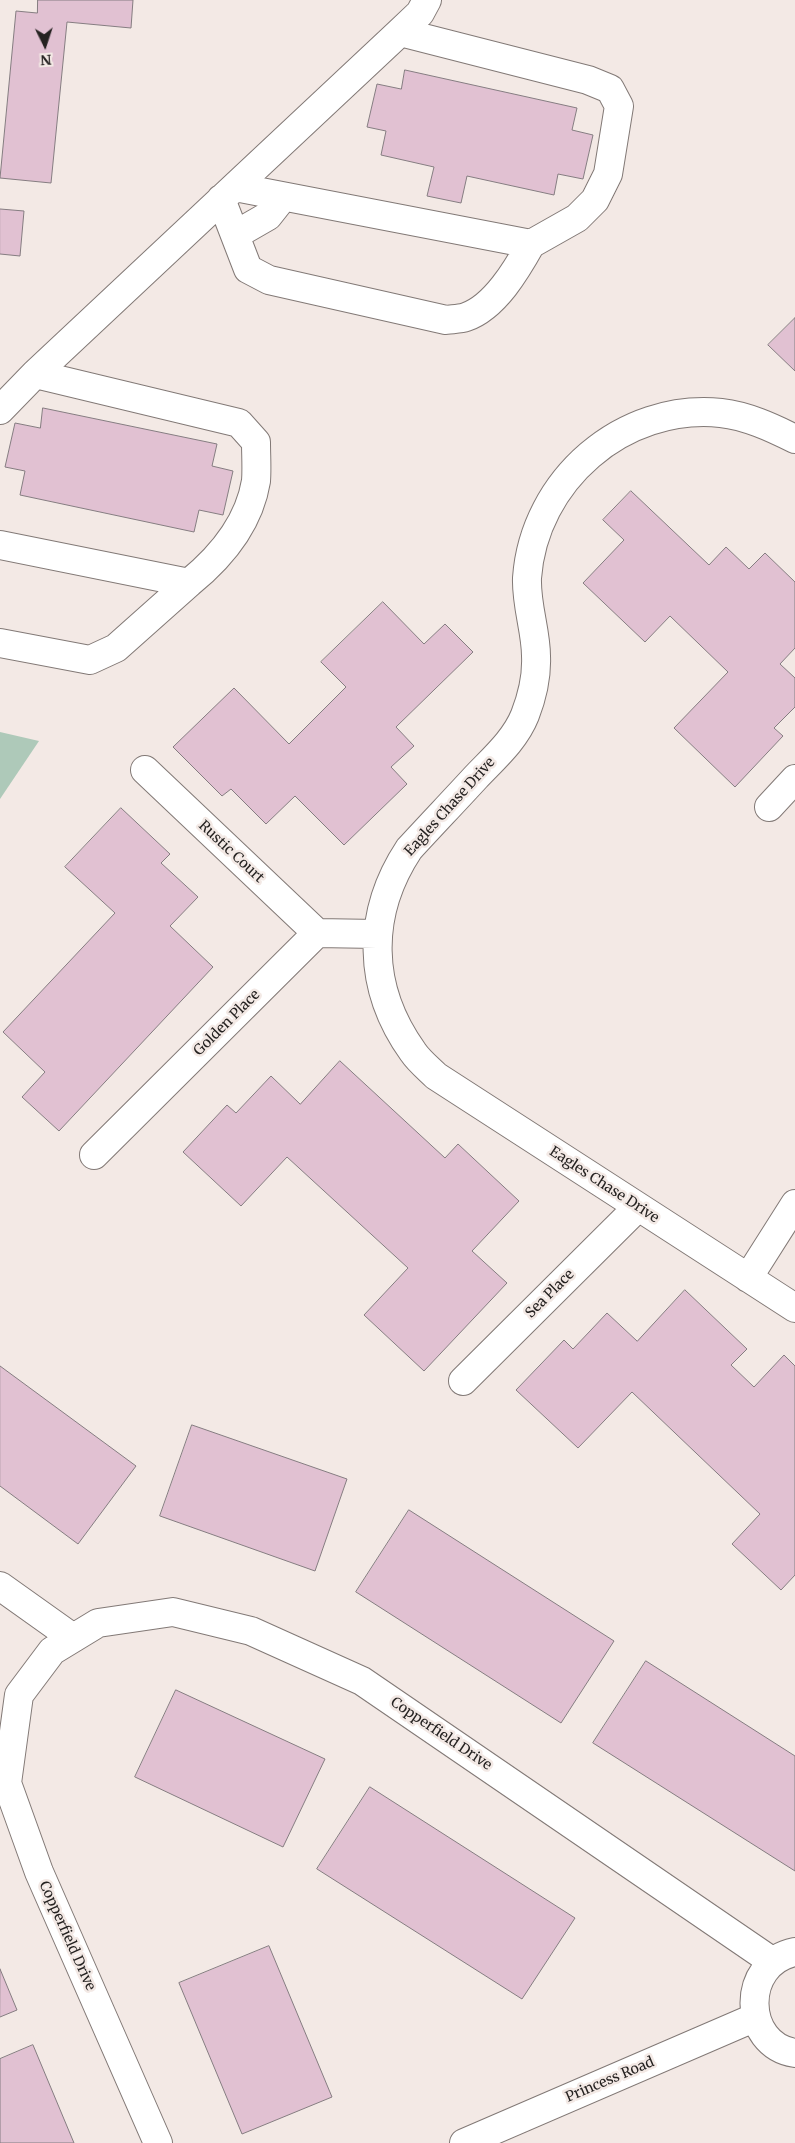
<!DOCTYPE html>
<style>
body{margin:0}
#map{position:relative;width:795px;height:2143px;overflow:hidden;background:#f3e9e5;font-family:Merriweather,serif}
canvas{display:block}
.north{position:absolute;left:20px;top:20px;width:50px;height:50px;-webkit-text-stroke:4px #f3e9e5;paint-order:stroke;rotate:176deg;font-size:14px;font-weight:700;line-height:20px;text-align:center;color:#252221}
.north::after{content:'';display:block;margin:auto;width:18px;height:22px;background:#252221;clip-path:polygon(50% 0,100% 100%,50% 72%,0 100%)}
</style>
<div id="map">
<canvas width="795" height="2143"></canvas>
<div class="north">N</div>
</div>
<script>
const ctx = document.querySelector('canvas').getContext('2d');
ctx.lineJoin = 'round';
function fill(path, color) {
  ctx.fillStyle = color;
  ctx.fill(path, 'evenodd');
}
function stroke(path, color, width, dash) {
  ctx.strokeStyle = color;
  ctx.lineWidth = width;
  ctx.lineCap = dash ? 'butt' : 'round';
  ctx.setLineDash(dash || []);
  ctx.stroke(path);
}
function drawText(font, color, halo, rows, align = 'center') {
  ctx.font = font + ' Merriweather,serif';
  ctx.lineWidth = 5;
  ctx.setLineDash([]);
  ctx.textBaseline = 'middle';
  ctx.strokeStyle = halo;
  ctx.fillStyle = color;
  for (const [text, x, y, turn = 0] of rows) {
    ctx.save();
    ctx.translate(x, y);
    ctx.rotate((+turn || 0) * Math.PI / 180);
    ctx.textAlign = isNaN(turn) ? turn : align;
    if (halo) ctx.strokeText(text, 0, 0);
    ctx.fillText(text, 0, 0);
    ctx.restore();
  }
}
const green = new Path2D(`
 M0,732L39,741L0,799Z`);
const building = new Path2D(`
 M38,0H133L131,28L67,22L51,183L0,178L16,11L37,13Z
 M405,70L577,108L572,130L593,135L583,179L558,174L554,195L467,176L461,203L427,196L434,167L381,155L386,131L367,127L377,84L401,89Z
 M0,209L24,211L20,256L0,254Z
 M795,318V371L768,345Z
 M43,408L217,444L212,466L233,471L223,515L199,510L194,532L20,495L25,471L5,467L15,423L40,428Z
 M631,491L709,565L726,547L749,569L765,553L795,582V648L780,664L795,678V707L774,728L783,736L735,787L674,728L728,672L670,616L645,642L583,583L624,540L603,520Z
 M383,602L424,644L445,624L473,652L396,727L414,746L391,767L407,784L344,845L295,796L266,824L231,789L222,796L173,747L234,688L289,744L346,687L321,662Z
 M121,808L170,854L161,863L198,897L170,926L213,967L59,1131L22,1097L45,1072L3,1032L115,913L65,867Z
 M340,1061L445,1158L458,1144L519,1201L472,1251L507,1283L424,1371L364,1315L408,1268L287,1157L241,1206L183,1152L227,1105L236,1113L271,1076L300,1104Z
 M685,1290L747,1349L731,1365L754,1387L784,1355L795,1366V1575L781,1590L732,1544L760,1514L632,1392L578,1448L516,1390L564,1340L573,1349L607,1313L637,1341Z
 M0,1366L136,1466L78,1544L0,1486Z
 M192,1425L347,1479L315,1571L160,1516Z
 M409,1510L614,1641L561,1723L356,1592Z
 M646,1661L795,1756V1871L593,1743Z
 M176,1690L325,1759L283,1847L135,1777Z
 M370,1787L575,1918L522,1999L317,1869Z
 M269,1946L332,2097L242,2134L179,1983Z
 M0,1969L17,2010L0,2017Z
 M33,2045L74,2143H0V2059Z`);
const minor = new Path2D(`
 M235,187L531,244L577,218L595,200L608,174L619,106L610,89L588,80L400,32
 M221,199L248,269L269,280L446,320C453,319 460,319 466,317C495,307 517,269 531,244
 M235,235L268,216L283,197
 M0,410L35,374L400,32L420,13L427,0
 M795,439C771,427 747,416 721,413C623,403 534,480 527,578C526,605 536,631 536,656C537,677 532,697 525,715C515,740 494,758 476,777C454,801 431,825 409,849C366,914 367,988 413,1052C419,1061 429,1069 436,1076L795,1308
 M0,545L189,583C221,557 249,524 256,481C257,469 256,455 256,442L239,423L35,374
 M0,643L90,660L116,648L189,583
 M145,770L317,933
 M769,807L795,779
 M94,1155L317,933L377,934
 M748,1278L795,1204
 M463,1381L638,1207
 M0,1586L73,1638
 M795,1952C740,1963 742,2045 795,2053
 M158,2143L39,1872L7,1783L19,1695L52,1651L98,1623L173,1612L251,1631L362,1681L773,1962
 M464,2143L756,2017`);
const streetNames = [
 ["Eagles Chase Drive",450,807,-48],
 ["Rustic Court",231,852,43],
 ["Golden Place",227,1023,-45],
 ["Eagles Chase Drive",604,1185,33],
 ["Sea Place",550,1294,-45],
 ["Copperfield Drive",441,1734,34],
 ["Copperfield Drive",67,1936,66],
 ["Princess Road",610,2080,-23]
];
fill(green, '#aec9b9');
fill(building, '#e1c1d2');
stroke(building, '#857d81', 1);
stroke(minor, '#827976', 30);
stroke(minor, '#fff', 28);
drawText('14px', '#252221', '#f3e9e5', streetNames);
</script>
